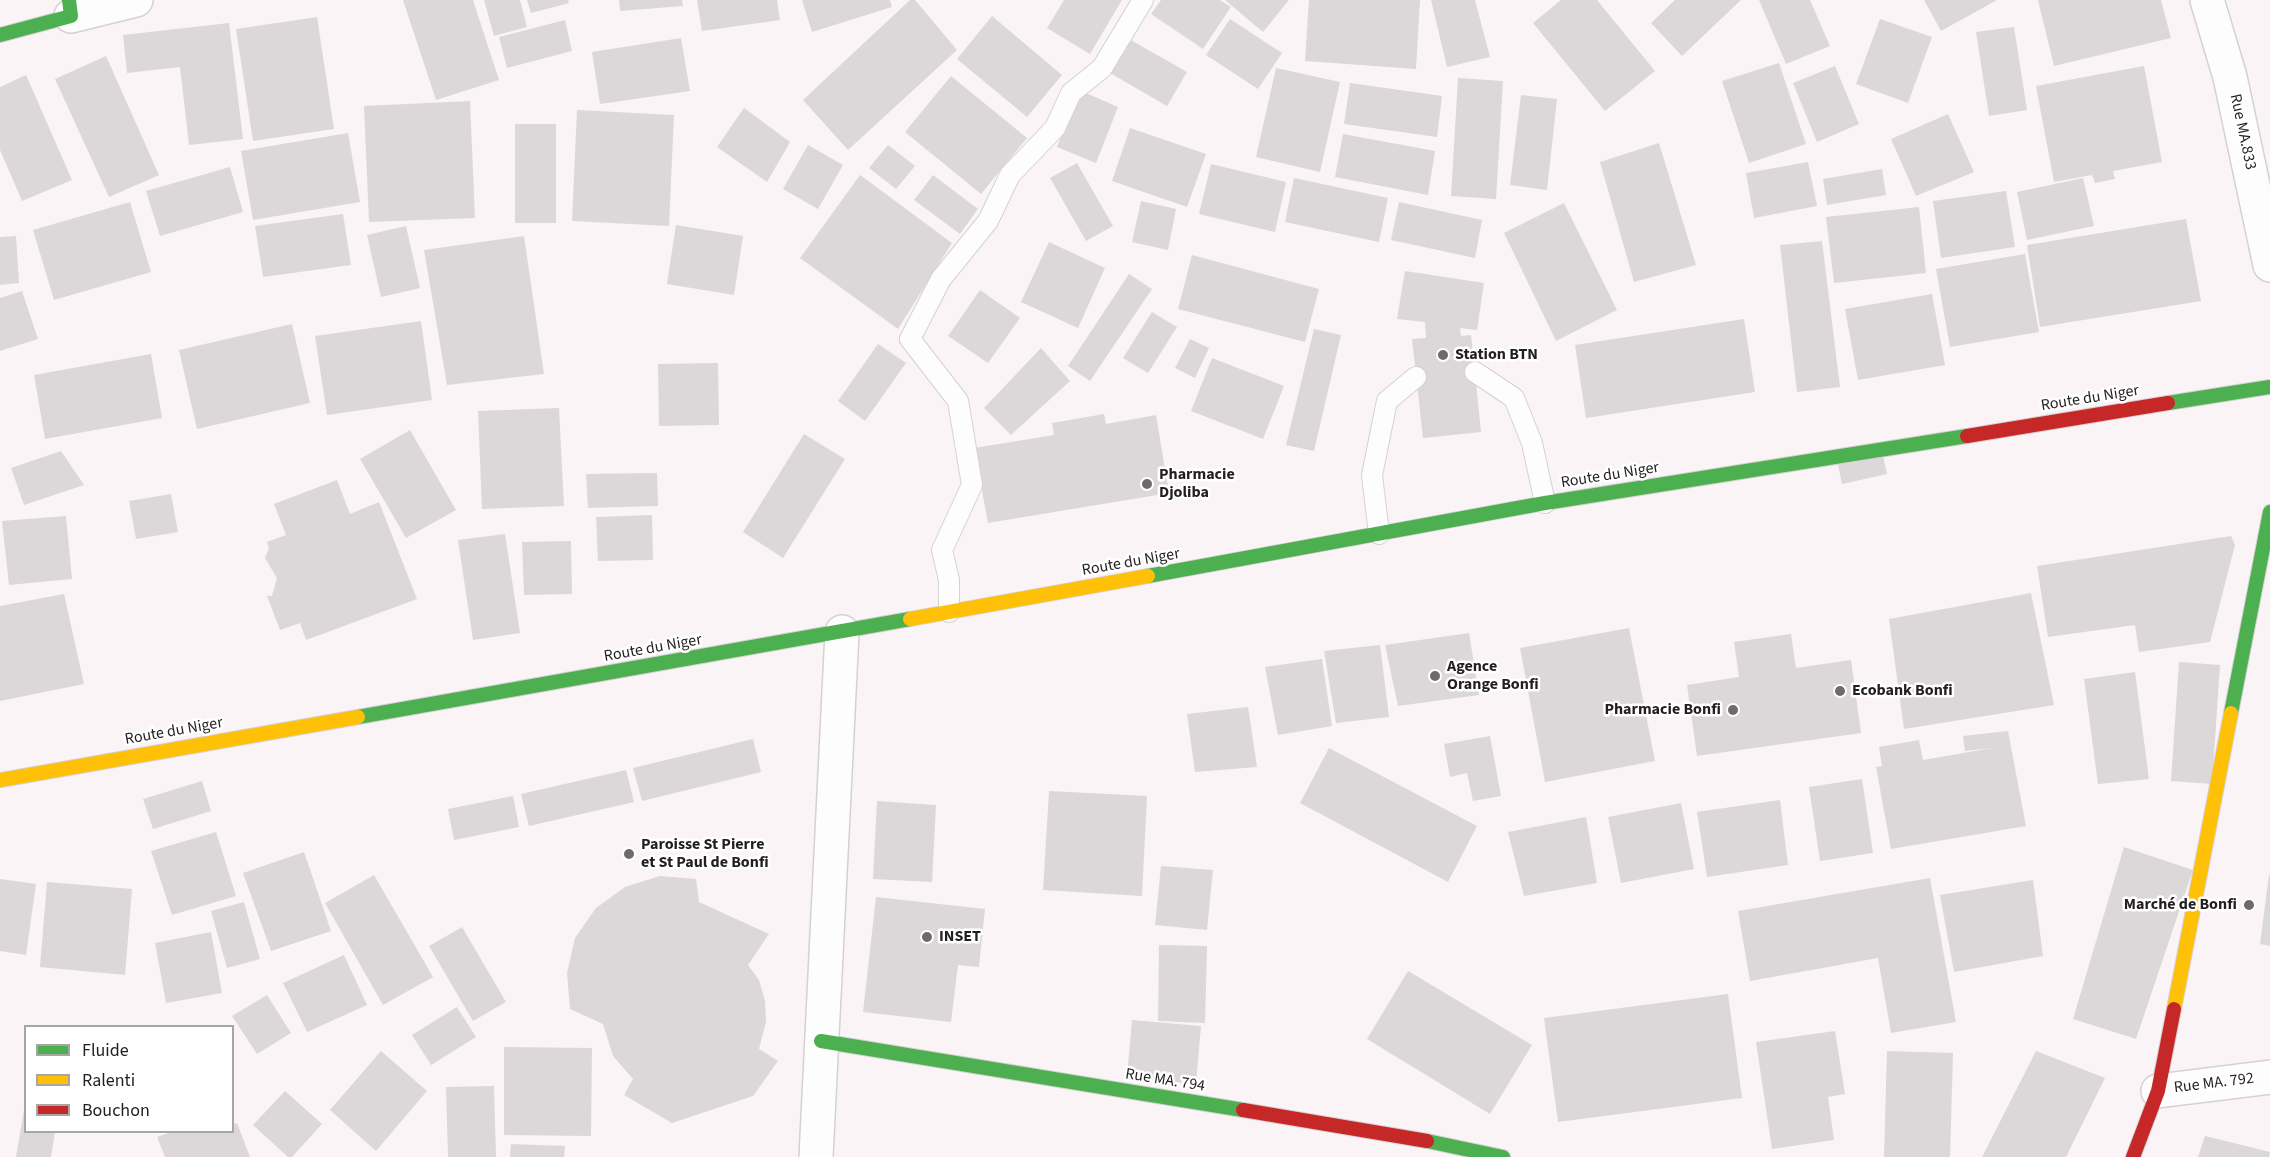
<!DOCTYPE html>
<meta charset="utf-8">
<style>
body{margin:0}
#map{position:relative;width:2270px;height:1157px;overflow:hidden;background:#faf4f6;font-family:"Source Sans 3",sans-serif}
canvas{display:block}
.legend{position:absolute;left:24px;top:1025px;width:210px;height:108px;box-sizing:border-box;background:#fff;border:2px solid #a7a5a6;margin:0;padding:8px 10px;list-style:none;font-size:18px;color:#231f20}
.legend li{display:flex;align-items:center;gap:12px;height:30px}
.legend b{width:30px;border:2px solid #a7a5a6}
</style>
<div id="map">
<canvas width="2270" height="1157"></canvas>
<ul class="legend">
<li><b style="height:8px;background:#4caf50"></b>Fluide</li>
<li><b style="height:8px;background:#ffc107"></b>Ralenti</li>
<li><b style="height:8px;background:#c62828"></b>Bouchon</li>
</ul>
</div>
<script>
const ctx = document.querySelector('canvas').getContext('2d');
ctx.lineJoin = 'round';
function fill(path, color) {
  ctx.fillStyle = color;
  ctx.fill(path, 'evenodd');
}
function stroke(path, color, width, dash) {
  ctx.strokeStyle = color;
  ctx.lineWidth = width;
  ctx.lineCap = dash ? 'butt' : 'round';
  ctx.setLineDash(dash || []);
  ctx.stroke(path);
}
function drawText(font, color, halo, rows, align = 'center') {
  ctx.font = font + ' "Source Sans 3",sans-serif';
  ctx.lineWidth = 5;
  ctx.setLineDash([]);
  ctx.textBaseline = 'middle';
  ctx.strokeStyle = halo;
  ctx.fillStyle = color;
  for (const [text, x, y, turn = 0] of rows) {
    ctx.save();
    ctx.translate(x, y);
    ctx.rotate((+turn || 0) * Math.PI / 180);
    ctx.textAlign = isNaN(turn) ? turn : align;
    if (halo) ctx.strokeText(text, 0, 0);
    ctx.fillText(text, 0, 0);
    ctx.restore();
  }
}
const building = new Path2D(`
 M403,0H473L499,80L436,100Z
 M484,0H520L527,27L494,36Z
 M527,0H568L569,3L531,13Z
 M619,0H682L683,6L620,11Z
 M697,0H777L780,20L702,31Z
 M802,0H890L892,7L812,32Z
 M910,0H915L957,50L848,150L803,100Z
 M1064,0H1122L1090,54L1047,28Z
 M1161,0H1220L1231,7L1203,49L1151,14Z
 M1225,0H1289L1263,32Z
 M1309,0H1420L1416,69L1305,61Z
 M1431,0H1475L1490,57L1447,67Z
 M1561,0H1597L1655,71L1605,111L1533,23Z
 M1675,0H1741L1682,56L1651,23Z
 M1759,0H1810L1830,46L1786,64Z
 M1924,0H1997L1941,31Z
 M2038,0H2161L2171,38L2054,66Z
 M992,16L1062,75L1027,117L957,59Z
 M317,17L334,129L253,141L236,29Z
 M1230,19L1282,53L1258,89L1206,55Z
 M1880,19L1932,37L1908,103L1856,84Z
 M565,20L572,51L507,68L499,37Z
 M229,23L243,139L189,145L180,67L127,73L123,35Z
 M2014,27L2027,110L1989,116L1976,32Z
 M1122,35L1187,72L1167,106L1103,69Z
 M681,38L690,91L600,104L592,52Z
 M106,56L159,175L109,197L55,79Z
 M1779,63L1806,144L1749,163L1722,81Z
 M1835,66L1859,124L1817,142L1793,83Z
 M2144,66L2162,162L2113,171L2115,179L2095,183L2092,175L2054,182L2036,86Z
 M1276,68L1340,82L1320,172L1256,157Z
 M26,75L72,180L22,201L0,150V87Z
 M951,76L1027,138L981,194L905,132Z
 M1458,78L1503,81L1496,199L1451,196Z
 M1350,83L1442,96L1437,137L1344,124Z
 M1079,90L1118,107L1096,163L1057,147Z
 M1521,95L1557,99L1547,190L1510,185Z
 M470,101L475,218L369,222L364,106Z
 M744,108L790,142L767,182L717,147Z
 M577,110L674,115L669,226L572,221Z
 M1948,114L1974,172L1916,196L1891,139Z
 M515,124H556V223H515Z
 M1130,128L1206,154L1187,207L1112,181Z
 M348,133L360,202L253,220L241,151Z
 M1343,134L1435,151L1428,195L1335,177Z
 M1659,143L1696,265L1634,282L1600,162Z
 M808,145L843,165L818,209L783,189Z
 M888,145L915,166L896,189L869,168Z
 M1808,162L1817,206L1754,218L1746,173Z
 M1077,163L1113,226L1086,241L1050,178Z
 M1211,164L1286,182L1275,232L1199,214Z
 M230,167L243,212L160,236L146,191Z
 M1882,169L1886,195L1827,205L1823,179Z
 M860,175L952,243L898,329L800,258Z
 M933,175L978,209L960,234L914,200Z
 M1294,178L1388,198L1379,242L1285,222Z
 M2083,178L2094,226L2027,240L2017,192Z
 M2006,191L2015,247L1941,258L1933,201Z
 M1141,201L1176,209L1168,250L1132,242Z
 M130,202L151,272L54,300L33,230Z
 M1399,202L1482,220L1475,258L1391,240Z
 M1564,203L1617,310L1556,341L1504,233Z
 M1919,207L1926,273L1834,283L1826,217Z
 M343,214L351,265L263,277L255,226Z
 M2186,219L2201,301L2040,327L2027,245Z
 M676,225L743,236L734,295L667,284Z
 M406,226L420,288L381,297L367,235Z
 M16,236L19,283L0,285V237Z
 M524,236L544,374L447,385L424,250Z
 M1822,241L1840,387L1797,392L1780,245Z
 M1049,242L1105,268L1078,328L1021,302Z
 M2025,254L2039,332L1950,347L1936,269Z
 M1192,255L1319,289L1305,342L1178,309Z
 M1405,271L1484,283L1477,330L1460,328L1461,336L1471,335L1481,432L1423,438L1412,339L1426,338L1425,322L1397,319Z
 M1129,274L1152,289L1090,381L1068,366Z
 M980,290L1020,318L988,363L948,336Z
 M22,291L38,339L0,351V298Z
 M1932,294L1945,365L1858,380L1845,309Z
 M1152,312L1177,327L1148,373L1123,358Z
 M1744,319L1755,392L1586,418L1575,345Z
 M421,321L432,400L327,415L315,336Z
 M292,324L310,403L197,429L179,350Z
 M1314,329L1341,335L1314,451L1286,445Z
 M1190,339L1209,348L1195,378L1175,368Z
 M878,344L906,363L865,421L838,401Z
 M1041,348L1070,381L1011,435L984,408Z
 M151,354L162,418L45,439L34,375Z
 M1212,358L1284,386L1263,439L1191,411Z
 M718,363L719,425L659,426L658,364Z
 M559,408L564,506L482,509L478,411Z
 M1104,414L1106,424L1156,415L1169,493L988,523L974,448L1054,435L1052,423Z
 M410,430L456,510L406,538L360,459Z
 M804,434L845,459L783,558L743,532Z
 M61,451L84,485L24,505L11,468Z
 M1883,456L1887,474L1842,484L1838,465Z
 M657,473L658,506L588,508L586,474Z
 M337,480L350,514L379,502L417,599L306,640L300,623L280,630L267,596H272L277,578L265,558L269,548L267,542L286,535L274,504Z
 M171,494L178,532L136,539L129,501Z
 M652,515L653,560L598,561L596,517Z
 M66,516L72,579L9,585L2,521Z
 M505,534L520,633L473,640L458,540Z
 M2231,536L2235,545L2210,642L2139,652L2135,625L2048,637L2037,566Z
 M571,541L572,594L524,595L522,542Z
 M2031,593L2054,705L1904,729L1889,619Z
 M64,594L84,684L0,701V606Z
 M1629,628L1655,761L1545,782L1520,648Z
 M1469,633L1479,695L1398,706L1385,645Z
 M1791,634L1796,668L1851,660L1861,733L1697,756L1687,685L1739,677L1734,642Z
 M1380,645L1389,717L1336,723L1324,651Z
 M1322,659L1332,726L1278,735L1265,667Z
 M2179,662L2220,665L2212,784L2171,781Z
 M2135,672L2149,779L2098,784L2084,679Z
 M1248,707L1257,767L1195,772L1187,714Z
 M2008,731L2026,826L1891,849L1876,767L1882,766L1879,747L1919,740L1923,760L1992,748L1965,751L1963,736Z
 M1490,736L1501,796L1473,801L1467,773L1450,777L1444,744Z
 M753,739L761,772L642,801L633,768Z
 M1329,748L1477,826L1448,882L1300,803Z
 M626,770L634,802L529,826L521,794Z
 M1862,779L1873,853L1820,861L1809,787Z
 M202,781L211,811L153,829L143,799Z
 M1049,791L1147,796L1142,896L1043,890Z
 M513,796L519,827L454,840L448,809Z
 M1780,800L1788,865L1707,877L1697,812Z
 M877,801L936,805L932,882L873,879Z
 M1681,803L1694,869L1621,883L1608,817Z
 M1586,817L1597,883L1524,896L1508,832Z
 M216,832L236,896L172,915L151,851Z
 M2124,847L2193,870L2136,1039L2073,1019Z
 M304,852L331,931L271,951L243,873Z
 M1161,866L1213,870L1207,930L1155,925Z
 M374,875L433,977L383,1005L325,903Z
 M2269,875H2270V946L2260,944Z
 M660,876L696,879L699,902L769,934L748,965L759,980L765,1001L766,1022L759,1049L778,1061L753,1096L672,1123L624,1095L633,1079L613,1056L603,1024L570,1009L567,973L575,938L596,908L625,887Z
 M1930,878L1956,1022L1891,1033L1878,958L1750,981L1738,911Z
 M0,879L36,884L26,955L0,951Z
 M2033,880L2043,956L1954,972L1940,895Z
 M47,882L132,889L125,975L40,967Z
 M876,897L985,909L979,967L958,965L951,1022L863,1012Z
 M244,902L260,959L227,968L211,911Z
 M462,927L506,1002L473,1021L429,946Z
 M211,932L222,993L166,1003L155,943Z
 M1159,945L1207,946L1205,1023L1158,1021Z
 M344,955L367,1005L307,1032L283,983Z
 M1408,971L1532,1045L1490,1114L1367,1039Z
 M1728,994L1742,1098L1558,1122L1544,1018Z
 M267,995L291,1033L257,1054L232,1016Z
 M457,1007L476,1037L431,1065L412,1035Z
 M1132,1020L1201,1026L1196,1084L1127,1077Z
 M1835,1031L1845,1094L1828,1097L1834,1140L1772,1149L1756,1042Z
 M504,1047L592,1048L591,1136L504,1135Z
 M381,1051L427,1091L376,1151L330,1110Z
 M1887,1051L1953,1053L1950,1157H1884Z
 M2036,1051L2105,1078L2066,1157H1982Z
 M494,1086L496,1157H448L446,1087Z
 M285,1091L322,1124L292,1157H288L253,1125Z
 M24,1110L26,1132H55L51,1157H16Z
 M237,1123L250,1157H165L157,1137L172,1132H232V1124Z
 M2205,1136L2270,1152L2269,1157H2198Z
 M511,1144L565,1146L564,1157H510Z`);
const lane = new Path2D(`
 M1475,372L1514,398L1532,443L1545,503
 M1379,534L1372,475L1387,401L1416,377
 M949,612V580L942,550L972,485L958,401L910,339L941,279L988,221L1010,175L1055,128L1071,93L1102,68L1143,0`);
const street = new Path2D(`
 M2207,0L2230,77L2270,265
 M71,16L136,0
 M2158,1091L2270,1077
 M816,1157L842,632`);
const fast = new Path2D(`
 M0,35L71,16L69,0
 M2168,403L2270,387
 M1148,576L1545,503L1967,436
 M2231,713L2270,512
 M358,717L910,619
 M821,1041L1243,1110
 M1427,1141L1503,1157`);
const slow = new Path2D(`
 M910,619L1148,576
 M0,780L358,717
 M2174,1009L2231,713`);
const jam = new Path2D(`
 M1967,436L2168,403
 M1243,1110L1427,1141
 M2133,1157L2158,1091L2174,1009`);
const markers = [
 [1443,355,6,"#6e6a6b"],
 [1147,484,6,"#6e6a6b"],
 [1435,676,6,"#6e6a6b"],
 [1840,691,6,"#6e6a6b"],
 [1733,710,6,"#6e6a6b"],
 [629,854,6,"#6e6a6b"],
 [2249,905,6,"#6e6a6b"],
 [927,937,6,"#6e6a6b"]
];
const streetNames = [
 ["Rue MA.833",2242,132,78],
 ["Route du Niger",2090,399,-9],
 ["Route du Niger",1610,476,-9],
 ["Route du Niger",1131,563,-10],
 ["Route du Niger",653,649,-10],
 ["Route du Niger",174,732,-10],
 ["Rue MA. 794",1165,1081,9],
 ["Rue MA. 792",2214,1084,-7]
];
const poiNames = [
 ["Station BTN",1455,355],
 ["Pharmacie",1159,475],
 ["Djoliba",1159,493],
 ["Agence",1447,667],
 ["Orange Bonfi",1447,685],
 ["Ecobank Bonfi",1852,691],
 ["Pharmacie Bonfi",1721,710,"right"],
 ["Paroisse St Pierre",641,845],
 ["et St Paul de Bonfi",641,863],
 ["Marché de Bonfi",2237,905,"right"],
 ["INSET",939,937]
];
fill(building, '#dcd7d9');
stroke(lane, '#d5d1d2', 22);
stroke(street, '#d5d1d2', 36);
stroke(fast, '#d5d1d2', 16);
stroke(slow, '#d5d1d2', 16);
stroke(jam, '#d5d1d2', 16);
stroke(lane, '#fefdfe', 20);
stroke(street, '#fefdfe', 33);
stroke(fast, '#4caf50', 14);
stroke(slow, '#ffc107', 14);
stroke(jam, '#c62828', 14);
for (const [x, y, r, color] of markers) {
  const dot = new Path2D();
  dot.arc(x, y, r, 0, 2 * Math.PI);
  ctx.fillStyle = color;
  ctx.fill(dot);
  stroke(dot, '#fff', 2);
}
drawText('16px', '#231f20', '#fff', streetNames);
drawText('bold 16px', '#231f20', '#fff', poiNames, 'left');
</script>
